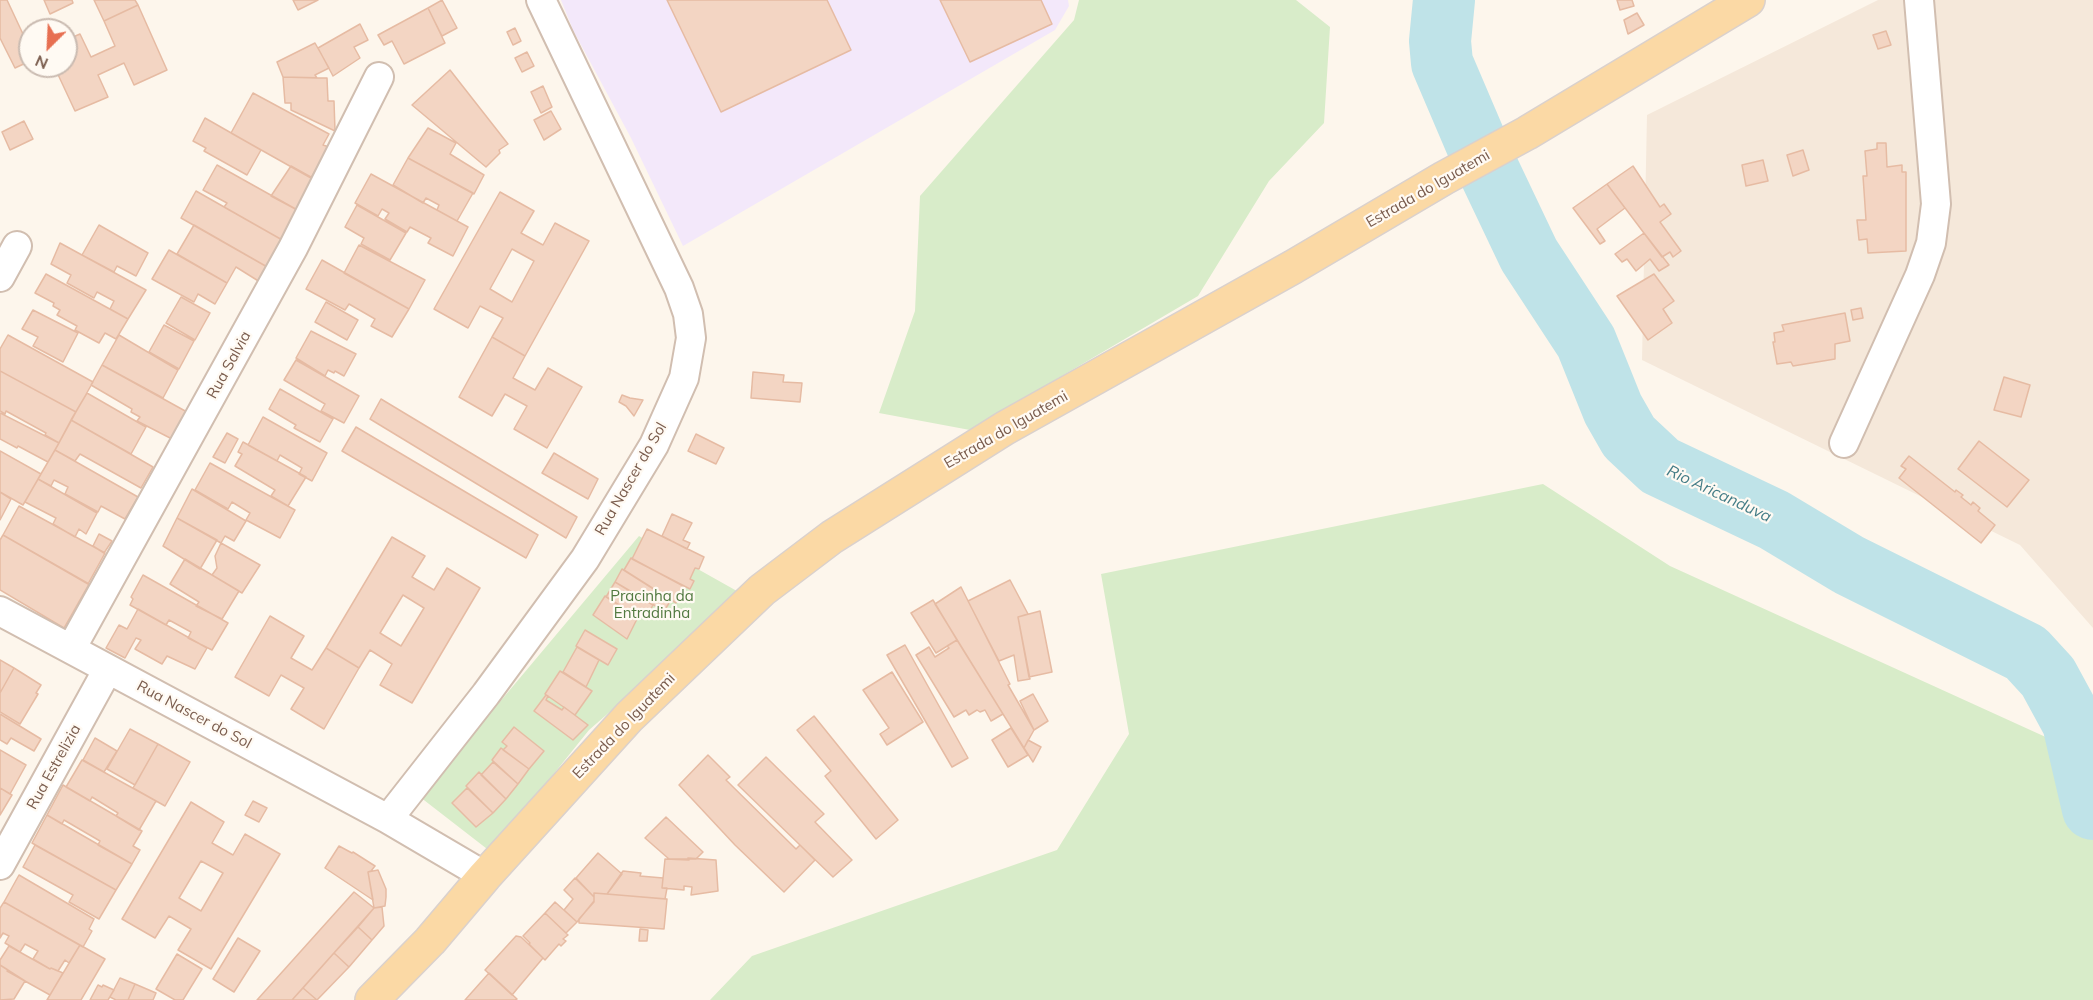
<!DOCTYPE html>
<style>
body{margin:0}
#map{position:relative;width:2093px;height:1000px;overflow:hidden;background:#fdf6ec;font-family:Mulish,sans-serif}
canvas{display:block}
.north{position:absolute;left:18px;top:18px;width:60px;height:60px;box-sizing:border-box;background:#fffaf3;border:2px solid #cabbb1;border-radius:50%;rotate:204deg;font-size:16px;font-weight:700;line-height:24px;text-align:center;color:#7a5c4d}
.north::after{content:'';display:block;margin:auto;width:21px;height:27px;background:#e76f51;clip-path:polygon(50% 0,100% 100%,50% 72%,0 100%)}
</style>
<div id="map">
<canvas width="2093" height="1000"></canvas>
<div class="north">N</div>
</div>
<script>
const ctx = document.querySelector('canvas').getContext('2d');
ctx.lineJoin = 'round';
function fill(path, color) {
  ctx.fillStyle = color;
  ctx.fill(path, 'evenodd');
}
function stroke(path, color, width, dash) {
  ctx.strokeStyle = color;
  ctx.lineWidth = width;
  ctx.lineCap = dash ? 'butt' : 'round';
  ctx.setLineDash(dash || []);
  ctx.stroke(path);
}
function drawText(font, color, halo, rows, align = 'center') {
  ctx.font = font + ' Mulish,sans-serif';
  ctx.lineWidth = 4.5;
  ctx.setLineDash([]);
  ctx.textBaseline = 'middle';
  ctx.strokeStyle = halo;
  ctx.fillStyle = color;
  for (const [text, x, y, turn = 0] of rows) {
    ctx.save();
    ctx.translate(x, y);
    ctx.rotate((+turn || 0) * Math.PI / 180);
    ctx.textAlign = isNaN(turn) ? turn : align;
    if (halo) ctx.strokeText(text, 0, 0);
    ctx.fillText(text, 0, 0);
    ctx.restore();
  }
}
const residential = new Path2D(`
 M1878,0H2093V628L2020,545L1642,360L1647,115Z`);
const education = new Path2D(`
 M561,0H1068L1069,6L1055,30L683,246L631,138L573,30Z`);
const green = new Path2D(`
 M1079,0H1296L1330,27L1324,123L1269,181L1198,296L970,430L879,413L915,311L920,196L1074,20Z
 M1543,484L1670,566L2083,754L2093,782V1000H710L752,956L1057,850L1129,734L1101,574Z
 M639,536L744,595L589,730L491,852L420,797Z`);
const river = new Path2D(`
 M1444,0L1440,41L1442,63L1480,152L1529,255L1586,342L1613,409L1629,437L1660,466L1774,520L1849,565L2026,653L2048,677L2073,723L2093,809`);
const building = new Path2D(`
 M0,0H7L30,49V61L15,68L0,38Z
 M44,0H72L73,3L50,14Z
 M94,0H135L138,5L104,21Z
 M293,0H318L298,10Z
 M442,0L457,28L442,36L428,8Z
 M667,0H827L851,50L721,112Z
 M940,0H1041L1052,24L970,62Z
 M1617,0H1632L1634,6L1620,10Z
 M138,5L167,70L134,85L124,63L98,75L108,97L75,111L54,66H66V40L80,34L91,57L115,46L104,21Z
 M428,8L445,43L404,64L392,41L384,45L378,35Z
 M1637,13L1644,25L1628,34L1624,20Z
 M360,24L368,40L354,47L360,58L333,76L318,48Z
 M515,28L521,41L513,45L507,32Z
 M1886,31L1891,45L1878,49L1873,35Z
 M315,43L329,68L315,75L317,78L283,77L277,62Z
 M527,52L534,66L522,72L515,58Z
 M450,70L508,144L499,150L500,153L486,167L412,105Z
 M283,77L327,78L328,101H334L335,131L291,110V103H285Z
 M543,86L552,107L541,113L531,92Z
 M253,93L329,134L323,145L329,147L311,178L231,133Z
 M551,111L561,129L544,140L534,120Z
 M205,118L261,150L247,175L204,151L206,148L193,141Z
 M24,121L33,139L10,150L2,132Z
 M428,128L456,143L450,154L484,175L474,194L408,158Z
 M1877,143H1886L1887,167L1902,165V172H1906V251L1868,253L1867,239L1859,240L1857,220H1866L1863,176H1867L1865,151L1877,149Z
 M1803,150L1809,170L1793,176L1787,155Z
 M408,158L473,193L457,221L437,210L439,205L426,198L423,203L393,185Z
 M1763,160L1768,181L1746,186L1742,165Z
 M217,165L301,212L284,241L224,207L227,203L203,190Z
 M291,166L318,181L301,212L271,196Z
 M1633,166L1660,207L1664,204L1671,214L1660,222L1681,251L1673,257L1670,252L1662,257L1607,184Z
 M371,174L468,227L453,256L428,243L431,238L410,227L407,232L385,219L389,213L382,209L378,216L355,203Z
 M1607,184L1625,208L1597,229L1605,241L1600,244L1573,208Z
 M196,191L284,241L269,268L181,218Z
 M500,192L534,211L521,233L543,245L555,223L589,241L525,356L492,337L503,318L480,306L468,328L434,309ZM512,249L534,261L512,302L490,289Z
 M357,205L406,233L390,260L361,244L364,238L345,227Z
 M99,225L148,253L136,276L117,266L114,272L82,255Z
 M194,225L269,268L260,282L236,267L227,283L177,254Z
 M1644,233L1669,265L1659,271L1650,259L1636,271L1627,259L1622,262L1615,254Z
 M60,243L146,290L128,319L110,309L114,301L97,292L94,298L67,283L71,275L51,264Z
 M359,245L425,280L409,309L344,273Z
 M169,250L227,283L215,304L198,294L194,302L152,279Z
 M322,260L409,309L392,337L371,326L375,319L349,304L345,310L306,289Z
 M46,274L128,319L116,339L105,333L99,343L75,330L77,326L57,315L60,310L53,306L54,303L35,293Z
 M1654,274L1674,301L1663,309L1672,323L1648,340L1617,296Z
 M181,297L210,313L195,340L166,323Z
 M326,302L358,320L347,340L315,322Z
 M1861,308L1863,318L1853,320L1851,310Z
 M33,310L78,333L63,362L33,346L38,337L22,329Z
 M1845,313L1850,341L1835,344V359L1793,366L1791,362L1777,364L1773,342H1775L1774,333L1784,331L1782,325Z
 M164,325L194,341L179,369L149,352Z
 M311,331L356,354L344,376L335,371L334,373L328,370L325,376L296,358Z
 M8,335L93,382L76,412L0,371V349Z
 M119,335L178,370L163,398L102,365Z
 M492,337L525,356L513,378L535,390L548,368L582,387L547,448L514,429L527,406L505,394L492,416L459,397Z
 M296,360L359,396L344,423L321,411L325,404L284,380Z
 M102,365L187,412L172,439L137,421L140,417L131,412L132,409L91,385Z
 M0,371L76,412L59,443L45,435L46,433L6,411L5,414L0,411Z
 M753,372L784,375L783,382L802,383L800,402L751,398Z
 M2004,377L2030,385L2021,417L1994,410Z
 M280,389L333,419L320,442L294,428L296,425L269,409Z
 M87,393L146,427L131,454L71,420Z
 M622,395L630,398L643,400L634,416L626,406L619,402Z
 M381,399L577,517L566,538L370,419Z
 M0,413L59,443L48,462L18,446L17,448L0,439Z
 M263,417L327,453L312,481L299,474L302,468L280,455L277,461L248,445Z
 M71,420L153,467L141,488L80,454L75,461L55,450Z
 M356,427L538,535L526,558L342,451Z
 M227,433L238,439L225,463L213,457Z
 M696,434L724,448L716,464L688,451Z
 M1979,441L2029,480L2007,507L1958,469Z
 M243,442L306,477L288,506L271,496L275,490L235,466L242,454L238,452Z
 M55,450L138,497L125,519L101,506L98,512L65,494L68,487L54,480L51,486L38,479Z
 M0,451L41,474L23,505L0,492Z
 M554,453L598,479L588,499L542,473Z
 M1909,456L1955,492L1956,490L1963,495L1961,497L1971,505L1973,502L1980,508L1978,511L1995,525L1981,543L1899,478L1906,469L1901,466Z
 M210,463L295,510L280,538L246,520L250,513L232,502L228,509L195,490Z
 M38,479L97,513L86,534L79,529L75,537L53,524L56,518L25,502Z
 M192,489L246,521L234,541L225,536L221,543L177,518Z
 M0,492L11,499L0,520Z
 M19,506L105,553L88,584L3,535Z
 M672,514L692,523L683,540L690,543L687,549L662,536Z
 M177,518L217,540L200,569L163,546Z
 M647,529L704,557L699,569L695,568L690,579L694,581L690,589L632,559Z
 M99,534L112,541L104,553L93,546Z
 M3,535L89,584L64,628L0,590V540Z
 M392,537L425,556L412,577L434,590L447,568L480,588L412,703L380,685L392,664L370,650L359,668L326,648ZM403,595L424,608L401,646L380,633Z
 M221,543L260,565L242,593L212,575L217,568L215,556Z
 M631,558L685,587L676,603L624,570Z
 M185,559L239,591L222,619L196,606L199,602L170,584Z
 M622,569L671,600L664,611L615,582Z
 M143,575L228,623L212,650L188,638L191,632L169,620L166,625L130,605L133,599L131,597Z
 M1010,580L1028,614L1018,617L1030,679L1018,681L1014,655L999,661L968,601Z
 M615,582L653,605L648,614L643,612L639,619L606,597Z
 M961,587L1010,684L1008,685L1034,730L1024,748L935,604Z
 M605,596L638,617L627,639L593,615Z
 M933,600L957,640L936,653L911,613Z
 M138,609L207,648L195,669L167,656L162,664L135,649L141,640L136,638L125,658L106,648L119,625L127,629Z
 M1040,611L1052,672L1029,677L1018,617Z
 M270,616L304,636L291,658L312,670L326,648L359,668L324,729L291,709L304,688L281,675L269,696L235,677Z
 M585,630L617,649L608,665L576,646Z
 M957,640L1003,714L991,721L985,710L980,712L977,710L969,715L966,710L954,717L916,655L929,647L935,657L949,648L947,646Z
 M905,645L968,758L952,767L887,655Z
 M577,647L599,660L586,687L563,672Z
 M0,660L14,668L0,693Z
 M14,668L41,685L36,693L38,694L20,724L0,712V693Z
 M560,671L592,691L575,715L545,694Z
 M892,672L923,722L887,745L880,734L889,728L863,690Z
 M1033,694L1048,721L1034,730L1020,701Z
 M546,695L548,696L546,700L562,710L564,707L588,725L573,740L534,711Z
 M0,714L41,739L34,751L11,738L7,744L0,740Z
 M814,716L898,820L876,839L825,776L831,771L797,730Z
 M514,727L544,751L529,769L503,750L507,746L502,742Z
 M1011,728L1028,755L1008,767L992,740Z
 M130,729L158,744L135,785L107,769Z
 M95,738L117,751L104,772L83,760Z
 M1028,740L1041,747L1033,762L1024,748Z
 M158,744L190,762L165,806L133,788Z
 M501,748L529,769L518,784L492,760Z
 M0,750L26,765L10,794L0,788Z
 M708,755L730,777L726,780L796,849L800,845L815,860L784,892L735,845L679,785Z
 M766,757L824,814L815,822L852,860L833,877L738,785Z
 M82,760L156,801L139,830L116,816L118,813L92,797L90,801L66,787Z
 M493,762L518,784L506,799L481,775Z
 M479,772L506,799L493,813L466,786Z
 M63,785L142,831L133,846L140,850L132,864L98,845L100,841L64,820L62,824L47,815Z
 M0,788L12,795L0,815Z
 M467,788L493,813L476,827L452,803Z
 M253,801L267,808L259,822L245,815Z
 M191,802L224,822L212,843L233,855L245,834L280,854L211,969L178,950L191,929L169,916L155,938L122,919ZM201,861L223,873L201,911L179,898Z
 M47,815L132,864L116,890L32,843Z
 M666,817L703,852L696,859H669L645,838Z
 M35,845L116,890L99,919L69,902L73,895L23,867Z
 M339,846L352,853L353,852L375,866L371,871L368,872L373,900L325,868Z
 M598,853L622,874L607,894L594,893V897L576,878Z
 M688,858L716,860L718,891L691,895L692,887L684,886V890L662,888L665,859L689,860Z
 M378,870L386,889V897L385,906L374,908L368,872Z
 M623,871L641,873L640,876L663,878L662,888H667L665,899L607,894Z
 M19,875L94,919L89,929L92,931L83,947L4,902Z
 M575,878L594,897V901L577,922L564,910L573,899L564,890Z
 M354,892L374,908L292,1000H257Z
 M594,893L667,899L664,929L579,923V919L594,902Z
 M4,902L80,945L69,963L65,960L58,971L51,968L50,969L33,959L38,951L25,944L20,952L5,943L9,936L3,933L0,938V908Z
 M555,902L577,922L566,933L545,913Z
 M382,907L384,926L372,940L358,927L374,908Z
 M545,913L568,935L563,939L566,941L561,946L559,944L545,960L529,944L530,943L523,936Z
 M358,927L372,940L349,967L334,953Z
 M640,929L648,930L647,941H639Z
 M516,936L521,937L543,958L512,995L485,970Z
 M238,938L260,951L234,992L213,979Z
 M80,945L105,959L81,1000H47Z
 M9,946L50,969L51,968L63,973L50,995L7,971L8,970L0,965V960Z
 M334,953L349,967L317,1000L303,988Z
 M177,954L202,969L183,1000H175L156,989Z
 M0,965L25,981L14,999L0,1000Z
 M489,973L517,999L515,1000H465Z
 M120,978L135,984L128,1000H116L110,997Z
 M135,984L156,993L153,1000H128Z
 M98,985L102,987L103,985L114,990L108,1000H90Z
 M303,988L317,1000H292Z`);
const street = new Path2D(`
 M0,277L17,246
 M1844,443L1920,275L1931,243L1936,204L1919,0
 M0,611L388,819L485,876
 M71,649L293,248L379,77
 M388,819L486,694L585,559L654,445L684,378L691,338L688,314L679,288L541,0
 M0,865L108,669`);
const primary = new Path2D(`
 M372,1000L430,941L485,876L629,717L762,590L832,537L1005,428L1293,267L1444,178L1527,133L1748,0`);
const streetNames = [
 ["Estrada do Iguatemi",1428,189,-30],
 ["Rua Salvia",229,365,-61],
 ["Estrada do Iguatemi",1006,430,-30],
 ["Rua Nascer do Sol",631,479,-60],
 ["Rua Nascer do Sol",194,715,28],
 ["Estrada do Iguatemi",624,726,-46],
 ["Rua Estrelizia",54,767,-61]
];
const parkNames = [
 ["Pracinha da",652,596],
 ["Entradinha",652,613]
];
const waterNames = [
 ["Rio Aricanduva",1719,494,25]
];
fill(residential, '#f5e8da');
fill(education, '#f3e8fa');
fill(green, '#d8ecc9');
stroke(river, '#bfe3e8', 62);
fill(building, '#f3d5c3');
stroke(building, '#e6bba3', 1.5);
stroke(street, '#d1beb0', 32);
stroke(primary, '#dad1cd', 36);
stroke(street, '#fff', 28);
stroke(primary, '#fbd9a5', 33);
drawText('15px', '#7a5c4d', '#fffaf3', streetNames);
drawText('15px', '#537a41', '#fffaf3', parkNames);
drawText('italic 16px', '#437c86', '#fffaf3', waterNames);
</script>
